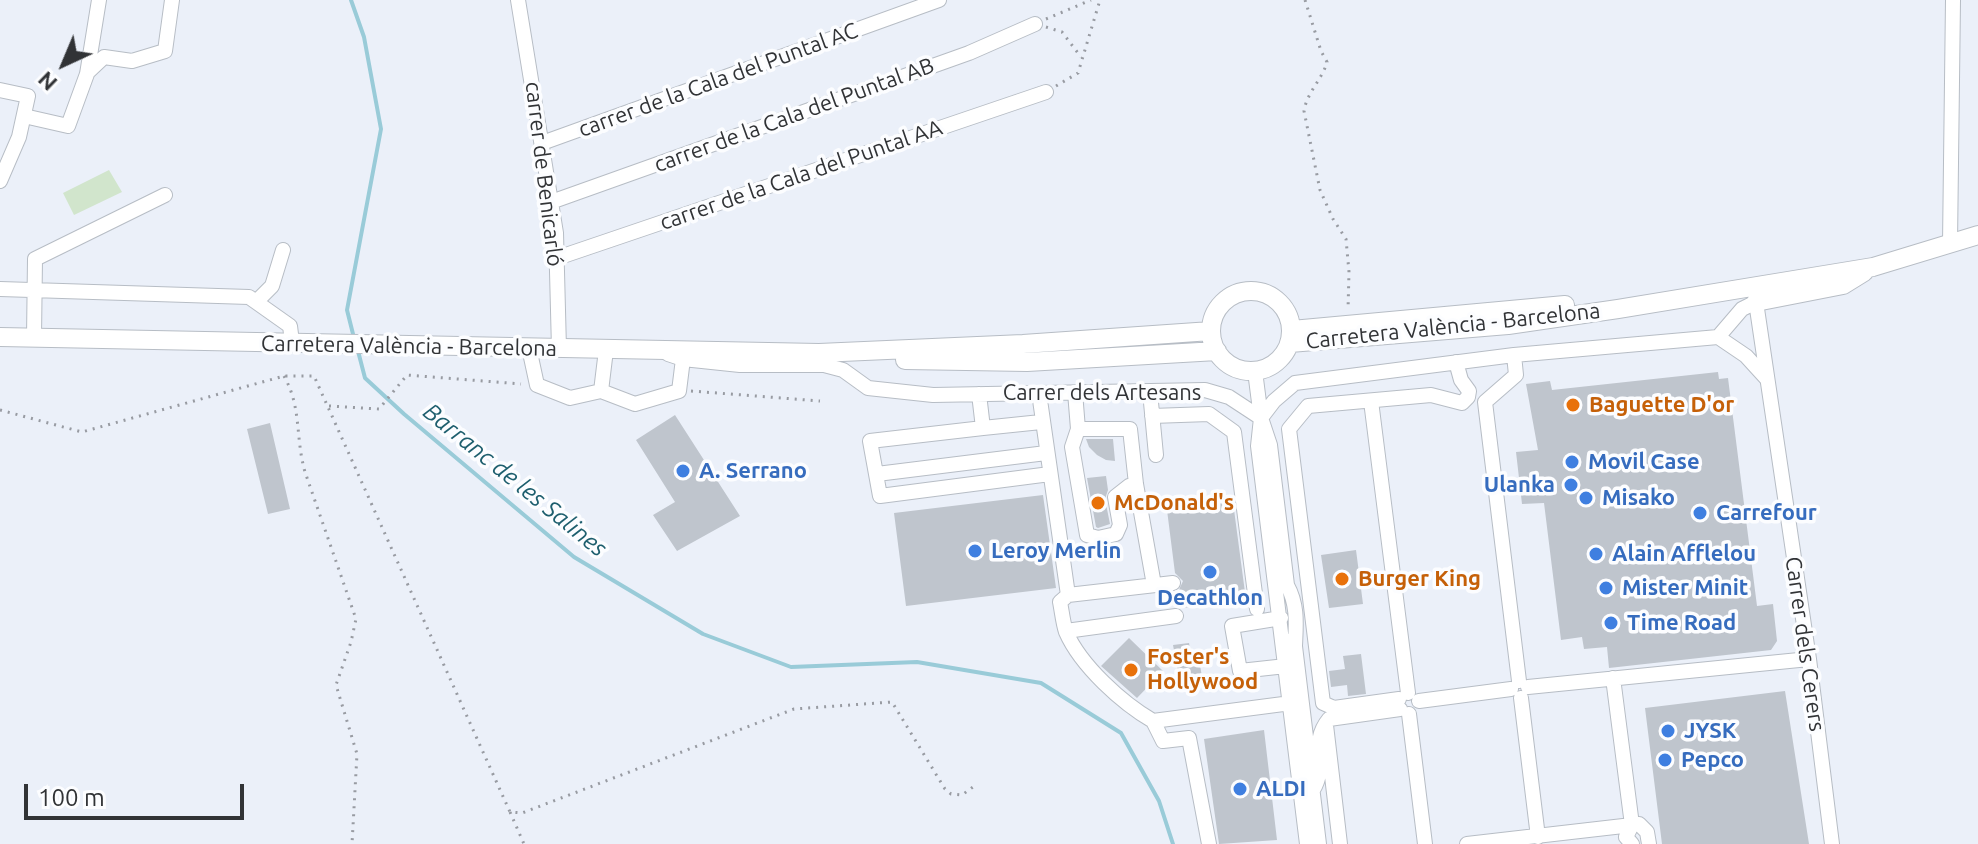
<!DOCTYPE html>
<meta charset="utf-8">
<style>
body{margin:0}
#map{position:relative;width:1978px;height:844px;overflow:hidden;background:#ebf0f9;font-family:Ubuntu,sans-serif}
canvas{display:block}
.north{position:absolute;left:24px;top:24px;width:80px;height:80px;-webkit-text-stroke:6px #fcfdff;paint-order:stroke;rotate:224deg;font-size:22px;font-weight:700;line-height:32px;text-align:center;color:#313336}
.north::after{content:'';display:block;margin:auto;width:28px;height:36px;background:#313336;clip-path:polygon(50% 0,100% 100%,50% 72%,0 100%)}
.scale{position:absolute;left:24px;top:784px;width:220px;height:36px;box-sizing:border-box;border:4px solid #313336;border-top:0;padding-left:10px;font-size:24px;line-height:28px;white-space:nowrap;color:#313336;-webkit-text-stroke:6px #fcfdff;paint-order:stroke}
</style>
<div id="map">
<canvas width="1978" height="844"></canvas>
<div class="north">N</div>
<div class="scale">100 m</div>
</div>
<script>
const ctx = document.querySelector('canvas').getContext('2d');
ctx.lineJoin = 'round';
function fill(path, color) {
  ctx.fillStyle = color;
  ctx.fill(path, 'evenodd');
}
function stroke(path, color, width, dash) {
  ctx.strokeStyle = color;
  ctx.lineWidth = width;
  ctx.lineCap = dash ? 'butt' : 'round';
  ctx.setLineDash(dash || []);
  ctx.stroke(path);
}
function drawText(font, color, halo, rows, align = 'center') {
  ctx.font = font + ' Ubuntu,sans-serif';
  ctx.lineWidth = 7;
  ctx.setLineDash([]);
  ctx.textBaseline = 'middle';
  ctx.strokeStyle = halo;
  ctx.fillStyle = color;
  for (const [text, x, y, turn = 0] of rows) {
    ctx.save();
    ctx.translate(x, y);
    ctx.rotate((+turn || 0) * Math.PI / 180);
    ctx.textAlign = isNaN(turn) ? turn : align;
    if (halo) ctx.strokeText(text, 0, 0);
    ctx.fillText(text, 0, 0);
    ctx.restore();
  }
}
const green = new Path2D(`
 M109,170L122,192L74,215L63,193Z`);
const stream = new Path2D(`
 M351,0L364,37L381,129L347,310L354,338
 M358,351L365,378L404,414L574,557L703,634L791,667L917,662L1041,683L1121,733L1159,801L1173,844`);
const building = new Path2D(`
 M1718,372L1719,379L1728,378L1757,606L1773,604L1777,641L1771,650L1609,668L1607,647L1584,649L1582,637L1561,640L1544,503L1522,504L1516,452L1538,450L1526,384L1550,381L1552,390Z
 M675,415L740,516L677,551L653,515L675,502L636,440Z
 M270,423L290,509L268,514L247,429Z
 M1086,439H1113L1115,461L1106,460L1097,455L1089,447Z
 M1106,476L1108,490L1105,499L1110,524L1098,528L1096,527L1087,478Z
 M1043,495L1056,588L906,606L894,513Z
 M1233,502L1246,600L1182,608L1179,607L1178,592L1183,581L1175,573L1167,510Z
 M1356,550L1363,604L1329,608L1321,555Z
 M1129,638L1163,671L1137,698L1101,666Z
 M1189,643L1191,654L1198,653L1203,683L1181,687L1173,645Z
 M1361,654L1366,694L1348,696L1347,685L1331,687L1329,671L1345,669L1343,656Z
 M1785,691L1809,844H1662L1645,708Z
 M1264,730L1277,840L1219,844L1204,739Z`);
const path = new Path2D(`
 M1305,0L1321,51L1327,62C1322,80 1307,92 1304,111L1320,190L1333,219L1346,239L1349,272L1348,310
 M1046,19L1091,0
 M1046,27L1062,32L1081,57
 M1056,86L1078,73L1100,0
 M284,376C302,408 295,437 305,472L356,619L351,642L336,685L357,754L352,844
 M691,391L820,401
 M329,406L379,409L407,375L521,384
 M0,410L82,432L284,376H314L510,812L522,813L794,709L892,702L945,789L951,794L962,795L977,784
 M510,812L524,844`);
const minor = new Path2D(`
 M518,0L556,233L559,349
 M87,73L104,57L132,61L165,51L172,0
 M0,90L28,96L19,137L0,181
 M24,116L68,126L87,74L99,0
 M542,143L939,0
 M551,202L969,53L1035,24
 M1950,244L1953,0
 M557,258L1046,92
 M0,289L249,297L290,326L292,342
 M256,302L272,286L283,250
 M34,337L35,259L165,195
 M1718,337L1746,356L1767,379
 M529,348L537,385L570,398L601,391L606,350
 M668,354L683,359L740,365H824L843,370L868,388L933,395L1205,390L1229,397L1261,418
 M1514,355L1516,375L1485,402L1519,681
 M1255,371L1261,418L1270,445L1287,585C1298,605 1296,624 1295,646
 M601,391L635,404L679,391L683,359
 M1075,392L1078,429L1072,447L1087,535L1098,538L1116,534L1120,525L1115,497L1129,486L1136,484
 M1150,392L1156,455
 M1039,393L1068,595
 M979,394L983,428L870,441L880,496L1050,474
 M1371,401L1408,693
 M1152,416L1209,414L1234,432L1257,609
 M1261,418L1274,401L1295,383L1514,355L1718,337L1742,309L1756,302L1809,659L1832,844
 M1261,418L1258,446L1307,844
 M983,428L1041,422
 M1078,429H1130L1136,484L1154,585
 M877,474L1046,453
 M1173,583L1068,595L1060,602C1062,612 1063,623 1066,632C1081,666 1122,703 1153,721L1291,703
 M1281,618L1232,626L1240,671L1286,666
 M1066,631L1176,616
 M1294,638L1319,844
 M1528,687L1809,659
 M1521,698L1538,837
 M1399,699L1334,708L1323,703L1289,429L1308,406L1431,395L1462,403L1468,397L1469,391L1461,380L1456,362
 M1419,701L1511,689
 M1409,714L1425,844
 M1153,721L1163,741L1189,738L1209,844
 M1326,725L1340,844
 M1313,790C1329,763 1308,745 1329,719L1400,709
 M1467,844L1632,825L1613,678
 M1632,844L1626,837L1632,825L1639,824L1647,832L1649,844`);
const major = new Path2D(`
 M1211 331a40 40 0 1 1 80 0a40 40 0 1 1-80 0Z
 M1756,302L1843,285L1864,272
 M1292,330L1565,305
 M0,337L819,353L1023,344L1211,331
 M1290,343L1508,325L1618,309L1873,267L1978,235
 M905,360L1027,362L1217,351`);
const markers = [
 [1573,405,8,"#e8710a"],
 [1572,462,8,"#3f7fe0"],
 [683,471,8,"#3f7fe0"],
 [1571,485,8,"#3f7fe0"],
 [1586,498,8,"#3f7fe0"],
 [1098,503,8,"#e8710a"],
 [1700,513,8,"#3f7fe0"],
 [975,551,8,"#3f7fe0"],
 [1596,554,8,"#3f7fe0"],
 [1210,572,8,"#3f7fe0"],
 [1342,579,8,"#e8710a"],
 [1606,588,8,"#3f7fe0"],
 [1611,623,8,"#3f7fe0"],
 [1131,670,8,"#e8710a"],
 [1668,731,8,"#3f7fe0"],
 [1665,760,8,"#3f7fe0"],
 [1240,789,8,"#3f7fe0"]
];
const streetNames = [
 ["carrer de la Cala del Puntal AC",718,80,-20],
 ["carrer de la Cala del Puntal AB",794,115,-20],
 ["carrer de Benicarló",544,174,83],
 ["carrer de la Cala del Puntal AA",801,175,-19],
 ["Carretera València - Barcelona",1453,326,-6],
 ["Carretera València - Barcelona",409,346,1],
 ["Carrer dels Artesans",1102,393],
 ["Carrer dels Cerers",1805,644,82]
];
const foodNames = [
 ["Baguette D'or",1589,405],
 ["McDonald's",1114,503],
 ["Burger King",1358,579],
 ["Foster's",1147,657],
 ["Hollywood",1147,682]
];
const shopNames = [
 ["Movil Case",1588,462],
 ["A. Serrano",699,471],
 ["Ulanka",1555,485,"right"],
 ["Misako",1602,498],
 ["Carrefour",1716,513],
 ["Leroy Merlin",991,551],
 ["Alain Afflelou",1612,554],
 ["Mister Minit",1622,588],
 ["Decathlon",1210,598,"center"],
 ["Time Road",1627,623],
 ["JYSK",1684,731],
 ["Pepco",1681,760],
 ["ALDI",1256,789]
];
const waterNames = [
 ["Barranc de les Salines",515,480,39]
];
fill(green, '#d1e5cc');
stroke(stream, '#99cbd8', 4);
fill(building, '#bfc5cd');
stroke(minor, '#b7bdc5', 16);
stroke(major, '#b7bdc5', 20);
stroke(path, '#989ba2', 3, [2, 6]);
stroke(minor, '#fff', 14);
stroke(major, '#fff', 18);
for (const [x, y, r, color] of markers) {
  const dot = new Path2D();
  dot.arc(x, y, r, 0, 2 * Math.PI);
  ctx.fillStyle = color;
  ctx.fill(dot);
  stroke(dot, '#fcfdff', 3);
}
drawText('22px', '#313336', '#fcfdff', streetNames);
drawText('bold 22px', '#c56008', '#fcfdff', foodNames, 'left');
drawText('bold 22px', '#366cbe', '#fcfdff', shopNames, 'left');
drawText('italic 24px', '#1e5f6e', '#fcfdff', waterNames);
</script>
